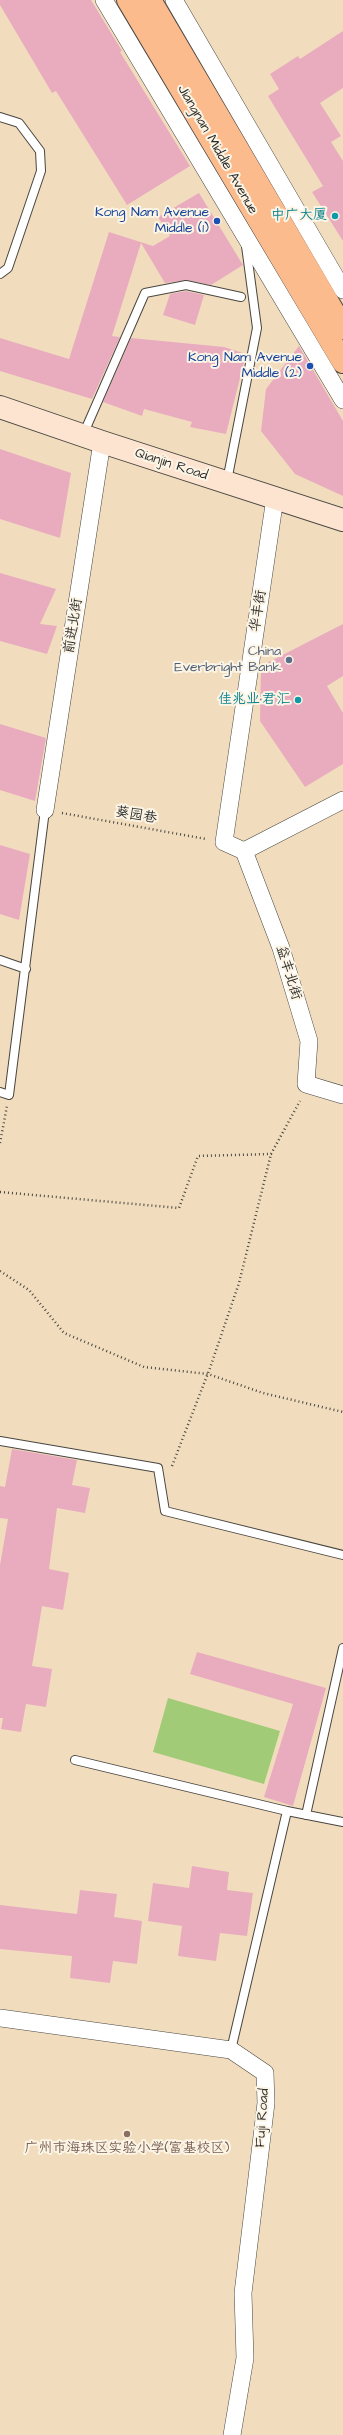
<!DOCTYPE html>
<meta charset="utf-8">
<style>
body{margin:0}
canvas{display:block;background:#f1ddbd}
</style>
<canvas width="343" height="2435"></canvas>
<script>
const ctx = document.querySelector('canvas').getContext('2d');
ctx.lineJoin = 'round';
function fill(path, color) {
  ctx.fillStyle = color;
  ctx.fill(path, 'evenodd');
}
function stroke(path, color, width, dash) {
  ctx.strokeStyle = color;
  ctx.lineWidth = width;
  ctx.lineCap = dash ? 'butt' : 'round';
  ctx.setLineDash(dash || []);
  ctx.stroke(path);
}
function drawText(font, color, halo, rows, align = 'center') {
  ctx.font = font + ' "Architects Daughter","LXGW WenKai TC",sans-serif';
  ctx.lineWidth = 4;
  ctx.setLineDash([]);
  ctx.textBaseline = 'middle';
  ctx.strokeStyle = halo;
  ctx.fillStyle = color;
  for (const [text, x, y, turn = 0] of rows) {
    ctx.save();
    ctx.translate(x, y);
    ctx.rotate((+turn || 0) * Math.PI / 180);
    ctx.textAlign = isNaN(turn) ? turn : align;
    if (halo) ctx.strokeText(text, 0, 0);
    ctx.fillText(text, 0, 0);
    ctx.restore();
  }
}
const green = new Path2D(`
 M168,1698L280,1731L264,1784L153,1752Z`);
const building = new Path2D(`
 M0,0H91L122,51L120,52L190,166L127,205L56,91L52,93L0,5Z
 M343,31V88L320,103L341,136L331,142L343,161V241L312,192L323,186L268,96L279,89L270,74L298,56L300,59Z
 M199,193L243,265L211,285L187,280L165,283L141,243L112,336L120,337L92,399L0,371V338L69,359L109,232L153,246L170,236L158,217Z
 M186,291L204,295L195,325L163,315L170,294Z
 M131,338L224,347L246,354L226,434L190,427L192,422L144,409L142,416L103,402Z
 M299,346L343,421V496L295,474L261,431L266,389Z
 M0,449L71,473L60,538L0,519Z
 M0,573L56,589L40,624L57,626L47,654L0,641Z
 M343,624V676L327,686L343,713V764L305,787L260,721L261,666Z
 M0,724L46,738L35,801L0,790Z
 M0,845L30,854L19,920L0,914Z
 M12,1449L77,1460L72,1485L90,1488L85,1513L57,1508L49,1569L69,1573L63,1610L42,1606L37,1637L32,1666L52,1669L46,1707L26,1704L21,1732L1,1729L3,1718H0V1565L8,1519L0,1518V1486L5,1487Z
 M197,1652L326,1688L293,1806L264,1797L293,1704L190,1674Z
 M192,1866L229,1872L227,1890L253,1893L247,1936L220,1933L216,1961L178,1956L182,1926L148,1921L153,1883L189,1888Z
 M80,1890L117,1894L114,1917L142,1921L137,1964L113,1961L110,1983L70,1978L72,1956L0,1949V1905L77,1914Z`);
const path = new Path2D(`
 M62,813L206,839
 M0,1143L7,1106
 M0,1192L179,1208L198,1156L271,1154L300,1101
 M0,1271L29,1290L64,1333L144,1367L208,1374L263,1393L343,1412
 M172,1466L210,1368L239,1283L271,1154`);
const lane = new Path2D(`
 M0,117L19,123L40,151L41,171L8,268L0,274
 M83,435L145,293L186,285L241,297
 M227,481L257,328L246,246
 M0,960L26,969
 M0,1092L9,1095L45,810
 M0,1441L158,1468L165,1511L343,1555
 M75,1760L287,1811L231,2050
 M287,1811L343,1822
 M306,1815L343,1648`);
const street = new Path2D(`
 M104,0L343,400
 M174,0L343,290
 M275,498L224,842L244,851L281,948L309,1041L306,1084L343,1095
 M45,810L102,442
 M244,851L343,800
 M0,2018L231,2050L265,2073L266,2103L243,2293L245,2358L232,2435`);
const secondary = new Path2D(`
 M0,407L102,442L343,520`);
const primary = new Path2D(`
 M128,0L343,362
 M150,0L343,328`);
const markers = [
 [335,216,4,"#0f9aa8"],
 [217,221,4,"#1a4fb4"],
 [310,366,4,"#1a4fb4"],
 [289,660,4,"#5c6f8a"],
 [298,700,4,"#0f9aa8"],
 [127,2134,4,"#8d6e63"]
];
const streetNames = [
 ["Jiangnan Middle Avenue",217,150,60],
 ["Qianjin Road",171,465,18],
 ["华丰街",259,611,-81],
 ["前进北街",74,626,-81],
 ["葵园巷",136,816,10],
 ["益丰北街",288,973,73],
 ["Fuji Road",263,2118,-86]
];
const transitNames = [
 ["Kong Nam Avenue",209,213],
 ["Middle (1)",209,229],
 ["Kong Nam Avenue",302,358],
 ["Middle (2)",302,374]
];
const cultureNames = [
 ["中广大厦",327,216],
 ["佳兆业·君汇",290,700]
];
const serviceNames = [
 ["China",281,652],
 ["Everbright Bank",281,668]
];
const educationNames = [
 ["广州市海珠区实验小学(富基校区)",127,2149]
];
fill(green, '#a1cb77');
fill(building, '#e9acbf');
stroke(lane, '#494641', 10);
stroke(street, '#494641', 18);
stroke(secondary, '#494641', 24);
stroke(primary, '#494641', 24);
stroke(path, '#494641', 2.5, [1, 3]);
stroke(lane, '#fff', 8);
stroke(street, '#fff', 17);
stroke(secondary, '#fde4d1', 22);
stroke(primary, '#fbbb8d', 22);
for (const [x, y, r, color] of markers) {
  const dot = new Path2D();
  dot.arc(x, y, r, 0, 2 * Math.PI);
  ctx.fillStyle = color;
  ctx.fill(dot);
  stroke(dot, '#fcf5e5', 1.5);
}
drawText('14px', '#2b2b2b', '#fcf5e5', streetNames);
drawText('14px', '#164399', '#fcf5e5', transitNames, 'right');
drawText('14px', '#0d838f', '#fcf5e5', cultureNames, 'right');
drawText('14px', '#4e5e75', '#fcf5e5', serviceNames, 'right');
drawText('14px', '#785e54', '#fcf5e5', educationNames);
</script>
